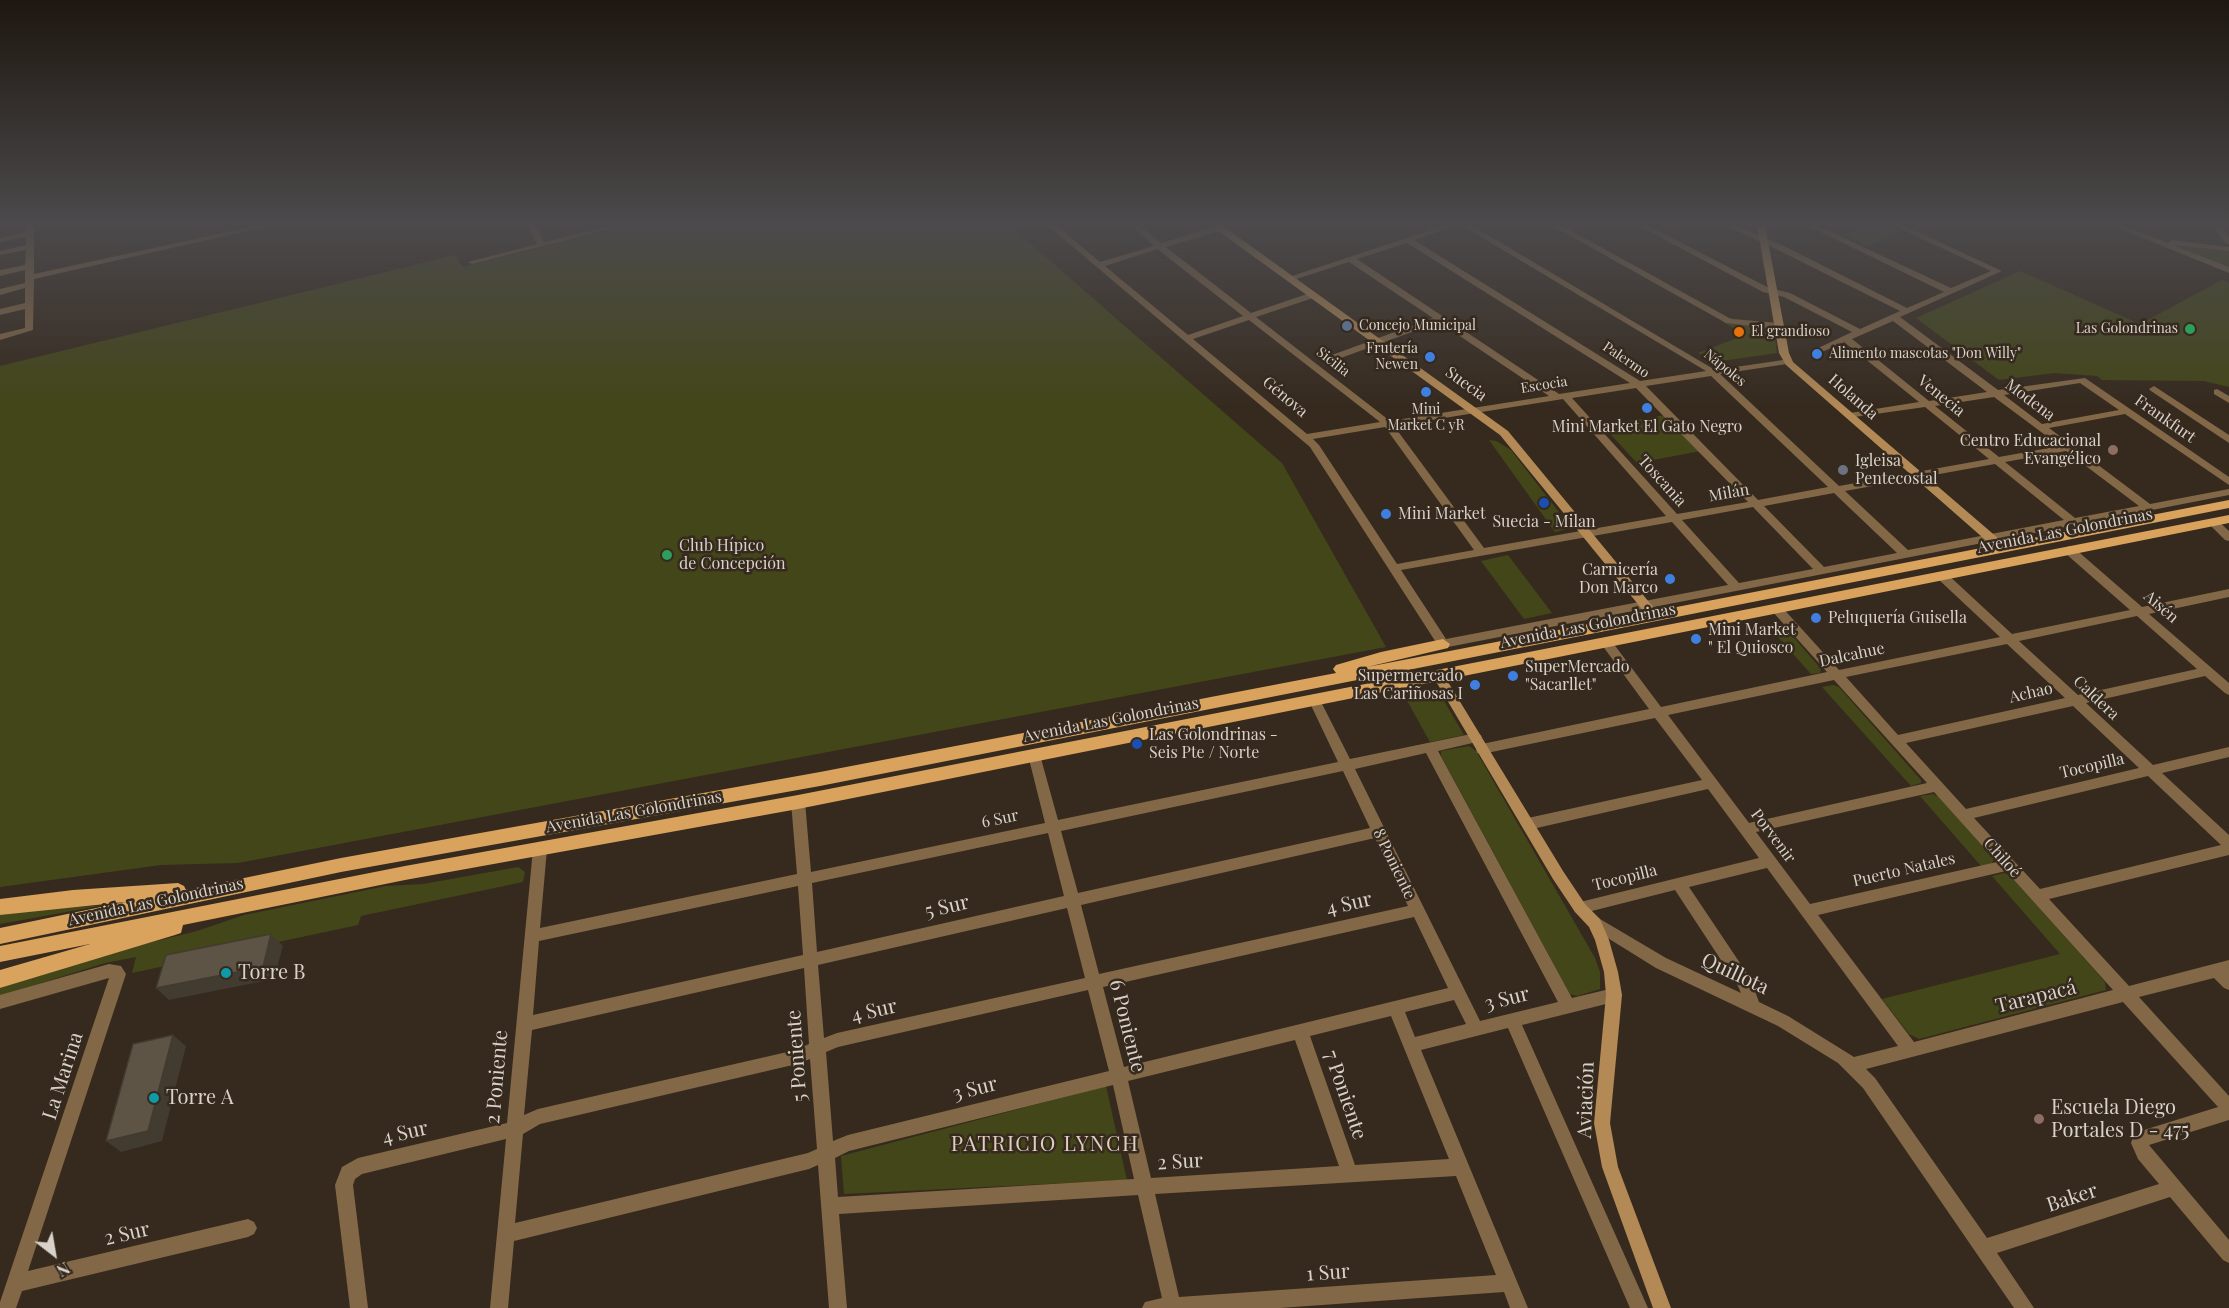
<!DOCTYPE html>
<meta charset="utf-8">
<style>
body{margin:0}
#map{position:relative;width:2229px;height:1308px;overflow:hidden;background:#362a1e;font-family:"Playfair Display",serif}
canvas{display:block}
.north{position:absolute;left:24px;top:1224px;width:60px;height:60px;-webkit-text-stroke:4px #362a1e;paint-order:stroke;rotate:149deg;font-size:16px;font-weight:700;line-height:24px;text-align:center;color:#d9d2ca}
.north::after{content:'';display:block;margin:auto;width:21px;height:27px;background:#d9d2ca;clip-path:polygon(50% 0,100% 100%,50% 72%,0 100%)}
</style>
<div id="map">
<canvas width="2229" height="1308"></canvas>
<div class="north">N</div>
</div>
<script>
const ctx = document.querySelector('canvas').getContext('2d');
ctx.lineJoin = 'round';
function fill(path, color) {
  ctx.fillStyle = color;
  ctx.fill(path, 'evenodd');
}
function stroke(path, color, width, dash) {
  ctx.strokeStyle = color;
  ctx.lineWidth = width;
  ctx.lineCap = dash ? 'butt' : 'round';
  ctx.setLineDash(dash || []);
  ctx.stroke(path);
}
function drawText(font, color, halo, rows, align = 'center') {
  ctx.font = font + ' "Playfair Display",serif';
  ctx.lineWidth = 5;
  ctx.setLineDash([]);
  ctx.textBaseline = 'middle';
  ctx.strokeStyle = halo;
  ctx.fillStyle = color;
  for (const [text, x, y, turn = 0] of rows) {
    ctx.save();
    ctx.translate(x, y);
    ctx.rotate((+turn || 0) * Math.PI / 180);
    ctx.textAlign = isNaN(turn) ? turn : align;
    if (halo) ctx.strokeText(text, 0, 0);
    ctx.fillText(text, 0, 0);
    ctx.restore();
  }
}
const green = new Path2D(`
 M632,225H1009L1282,463L1386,647L238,863L161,865L0,887V366L456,255L462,267Z
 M1868,225H1889L1902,231L1867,246L1843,235Z
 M2167,244L2229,251V269Z
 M2020,271L2140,324L2222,280L2229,283V387L2204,381L2102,380L2097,376L2054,373L1999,380L1916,318Z
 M1730,318L1773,323L1777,353L1714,362L1698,353L1745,335L1723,322Z
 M1665,415L1701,451L1637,463L1602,425Z
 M1489,440L1496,441L1511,450L1571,528L1555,532Z
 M1508,555L1552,613L1524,619L1481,561Z
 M1779,624L1784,626L1821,669L1820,673L1811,674L1768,626Z
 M1833,685L1839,687L1921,780V783L1911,786L1822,687Z
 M1437,689L1464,735L1430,742L1404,695Z
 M1469,746L1476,751L1595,958L1600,972V989L1577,996L1570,994L1441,756V751Z
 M1933,794L1939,797L1994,857L1992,864L1981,866L1920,796Z
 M518,867L525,872L523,882L361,916L358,925L132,973L136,957L105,963L0,996V988L148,943L197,931L244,915L386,886L423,884Z
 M2004,873L2011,876L2105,982L2106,990L1919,1039L1909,1034L1882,999L2060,954L1992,876Z
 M105,905L0,924V915L36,910Z
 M1106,1086L1127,1180L844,1194L841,1156Z`);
const street = new Path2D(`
 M26,225H34V274L259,225H274L34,279L33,330L0,340V334L25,328V309L0,315V309L25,303V288L0,295V289L25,283V270L0,276V270L25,265L26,250L0,255V251L26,245V237L0,242V238L26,232Z
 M527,225H535L544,242L613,225H627L472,264L468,262L537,244Z
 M1047,225H1056L1100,262L1154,246L1131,225H1140L1161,243L1217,226H1223V230L1166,247L1251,313L1310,293H1316V297L1256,317L1390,421L1549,396L1439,322L1338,359H1332V355L1433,318L1349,262L1293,280L1286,278L1446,225H1458L1414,240L1640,381L1706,371L1461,225H1471L1715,370L1790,359V363L1787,364L1720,374L1839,486L1989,459L1925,407L1847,418L1845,416L1850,413L1919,402L1844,342L1822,352H1816L1814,350L1852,332L1784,297L1763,292L1637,225H1647L1769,288L1790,293L1860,329L1900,311L1778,250L1724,225H1735L1784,246L1907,308L1944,292L1806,225H1816L1951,288L1991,271L1892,225H1903L2002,271L1900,317L1998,390L2085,378L2229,477V485L2125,414L2049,428L2150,504L2229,489V495L1443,648L1439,647L1310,447ZM1407,243L1630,383L1559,394L1357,259ZM1158,249L1161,252L1243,316L1188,335L1105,266ZM1249,320L1380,422L1307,434L1193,339ZM1893,321L1987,392L1929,401L1852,339ZM1711,376L1828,487L1758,500L1646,386ZM2080,383L2119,410L2042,424L2004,395ZM1636,388L1748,502L1677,514L1572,398ZM1994,397L2060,446L1999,457L1935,406ZM1563,399L1666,516L1484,548L1394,426ZM1385,427L1474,550L1397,564L1319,445L1313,439ZM2066,451L2139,506L2075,518L2005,462ZM1995,464L2064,520L1908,550L1845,491ZM1834,493L1897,553L1824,567L1764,506ZM1753,507L1813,569L1739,583L1682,520ZM1672,522L1728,585L1446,639L1401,570Z
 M1551,225H1561L1731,319L1779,323L1783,326L1779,329L1726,323Z
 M2111,225H2122L2168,243L2171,240L2229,247V251L2172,245L2229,267V273Z
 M2212,225H2220L2229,237V244H2226Z
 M2154,386L2229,435V443L2151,391L2149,389Z
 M2217,389L2229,396V403L2214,394V390Z
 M2213,519L2217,520L2229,531V541L2225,540L2209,524L2208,522Z
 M2069,546L2073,547L2142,607L2229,589V597L2149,614L2229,683V695L2225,693L2205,676L2086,703L2153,765L2229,747V757L2162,773L2229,835V855L2049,899L2129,986L2229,960V990L2224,988L2214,978L2139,997L2229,1096V1120L2149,1145L2229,1240V1263L2223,1260L2170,1197L1997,1253L2034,1308H2014L1863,1088L1838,1063L1778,1026L1656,968L1590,927L1588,923L1590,919L1595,917L1600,919L1666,958L1741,993L1738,986L1675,890L1580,914L1575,912L1573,908L1575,904L1580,902L1759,858L1708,789L1528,830L1523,828L1521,824L1523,820L1528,818L1702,780L1655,718L1482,754L1477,753L1476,749L1477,745L1482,744L1649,709L1602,645L1600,642L1606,638L1610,639L1661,707L1827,672L1772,611L1770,608L1776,604L1780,605L1839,670L2000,637L1937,578L1935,575L1937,572H1945L2012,634L2130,610L2065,553L2063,550ZM2137,616L2197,669L2078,695L2019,641ZM2007,644L2065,698L1898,735L1846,677ZM1834,680L1927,783L1749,823L1668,715ZM2073,706L2139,768L1966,809L1906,743ZM2148,776L2221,845L2040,889L1974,818ZM1934,792L1997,862L1810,904L1756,832ZM1767,868L1898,1046L1854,1057L1788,1016L1759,1002L1750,978L1689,887ZM2006,871L2113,990L1914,1042L1818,915ZM2123,1002L2218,1107L2144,1130L2133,1137L2131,1143L2138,1159L2159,1184L1987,1238L1875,1078L1866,1069Z
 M1314,694L1318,696L1350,759L1476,733L1481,735L1482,738L1481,741L1438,751L1572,998L1614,988L1619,990L1622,995L1619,1000L1614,1002L1522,1025L1648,1308H1630L1508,1028L1421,1050L1528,1308H1510L1504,1292L1280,1308H1142L1145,1302L1162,1298L1138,1195L839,1214L847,1308H829L818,1165L809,1169L514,1241L508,1308H490L506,1139L362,1174L355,1179L353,1185L368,1308H350L335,1185L342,1167L358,1158L507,1123L533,849L535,845L540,843L545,845L547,849L540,928L797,874L791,802L793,798L798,797L803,798L805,802L811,872L1045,823L1028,755L1029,751H1039L1040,755L1058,820L1338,762L1308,699L1310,696ZM1426,753L1558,1002L1480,1021L1355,769ZM1343,771L1370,828L1078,893L1061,831ZM1048,833L1064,896L817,952L812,883ZM1375,838L1408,906L1099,974L1081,905ZM798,886L803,955L533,1015L539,941ZM1067,908L1085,978L837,1033L824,1038L818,965ZM1414,917L1448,988L1124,1067L1103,987ZM804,968L809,1044L796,1050L538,1109L524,1115L532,1030ZM1088,990L1109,1071L848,1135L833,1141L826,1052L838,1047ZM1454,1000L1466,1024L1415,1037L1405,1012ZM1391,1016L1449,1159L1355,1165L1310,1036ZM1295,1040L1339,1166L1151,1178L1128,1081ZM810,1059L817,1149L808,1153L515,1223L523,1134L540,1124L797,1064ZM1113,1085L1134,1179L838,1197L835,1158L849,1151ZM1456,1176L1496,1275L1179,1297L1155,1194Z
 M109,964L121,966L126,974L28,1271L248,1219L254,1222L257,1228L254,1234L248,1237L22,1291L16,1308H0V1302L109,978L0,1009V995Z`);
const secondary = new Path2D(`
 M1757,225H1765L1789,353L1793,362L2006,545L2008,548L2006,551H1998L1786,365L1779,353Z
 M1217,226H1223L1508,431L1658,613L1660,616L1658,619H1650L1500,435L1217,230Z
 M1438,671L1442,672L1563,871L1585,904L1600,919L1609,940L1618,972L1622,995L1610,1123L1618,1167L1671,1308H1653L1602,1167L1594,1123L1606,995L1604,972L1595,940L1589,927L1575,912L1553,879L1434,678L1432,675Z`);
const primary = new Path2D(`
 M2229,500V508L820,786L341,872L0,944V928L125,902L0,915V899L73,890L178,883L184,886L186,890L341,858L820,772L1336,673L1333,669L1336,665L1381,652L1443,639L1450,644L1448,648L1367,667Z
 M2229,515V523L798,809L405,880L183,925L181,933L175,935L0,988V970L90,944L0,962V946L405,866L798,795Z`);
const shadedWall = new Path2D(`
 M271,934L283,946L274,979L169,1000L156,988Z
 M173,1035L186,1046L162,1141L121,1152L106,1141Z`);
const building = new Path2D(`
 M271,934L263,967L156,988L166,955Z
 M173,1035L148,1131L106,1141L133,1044Z`);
const markers = [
 [1347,326,6,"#5c6f8a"],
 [2190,329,6,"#2e9e5b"],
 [1739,332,6,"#e8710a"],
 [1817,354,6,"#3f7fe0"],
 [1430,357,6,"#3f7fe0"],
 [1426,392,6,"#3f7fe0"],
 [1647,408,6,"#3f7fe0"],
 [2113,450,6,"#8d6e63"],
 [1843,470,6,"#6b7280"],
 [1544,503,6,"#1a4fb4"],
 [1386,514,6,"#3f7fe0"],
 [667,555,6,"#2e9e5b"],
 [1670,579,6,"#3f7fe0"],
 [1816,618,6,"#3f7fe0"],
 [1696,639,6,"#3f7fe0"],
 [1513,676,6,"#3f7fe0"],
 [1475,685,6,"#3f7fe0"],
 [1137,744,6,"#1a4fb4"],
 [226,973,6,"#0f9aa8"],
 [154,1098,6,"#0f9aa8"],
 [2039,1119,6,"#8d6e63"]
];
const farPoinames = [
 ["Concejo Municipal",1359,326],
 ["Las Golondrinas",2178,329,"right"],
 ["El grandioso",1751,332],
 ["Frutería",1418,349,"right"],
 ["Newen",1418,365,"right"],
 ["Alimento mascotas \"Don Willy\"",1829,354],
 ["Mini",1426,410,"center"],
 ["Market C yR",1426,426,"center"]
];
const farStreetnames = [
 ["Palermo",1626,360,34],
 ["Sicilia",1333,362,38],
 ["Nápoles",1725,368,39],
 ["Escocia",1544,385,-9]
];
const streetNames = [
 ["Suecia",1466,384,36],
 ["Venecia",1941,396,39],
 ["Génova",1285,397,40],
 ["Holanda",1853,397,41],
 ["Modena",2030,400,37],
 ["Frankfurt",2165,419,35],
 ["Toscania",1662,481,48],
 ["Milán",1729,493,-10],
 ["Avenida Las Golondrinas",2065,531,-11],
 ["Aisén",2161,607,41],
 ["Avenida Las Golondrinas",1588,626,-11],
 ["Dalcahue",1852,655,-12],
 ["Achao",2031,693,-13],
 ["Caldera",2096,698,43],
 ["Avenida Las Golondrinas",1111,720,-11],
 ["Tocopilla",2092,766,-13],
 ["Avenida Las Golondrinas",634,812,-10],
 ["6 Sur",1000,819,-12],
 ["Porvenir",1773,836,53],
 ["Chiloé",2002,858,48],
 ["8 Poniente",1394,864,64],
 ["Puerto Natales",1904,870,-13],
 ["Tocopilla",1625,878,-14],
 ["Avenida Las Golondrinas",156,902,-12]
];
const poiNames = [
 ["Mini Market El Gato Negro",1647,427,"center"],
 ["Centro Educacional",2101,441,"right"],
 ["Evangélico",2101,459,"right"],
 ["Igleisa",1855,461],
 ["Pentecostal",1855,479],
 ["Mini Market",1398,514],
 ["Suecia - Milan",1544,522,"center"],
 ["Club Hípico",679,546],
 ["de Concepción",679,564],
 ["Carnicería",1658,570,"right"],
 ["Don Marco",1658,588,"right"],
 ["Peluquería Guisella",1828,618],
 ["Mini Market",1708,630],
 ["\" El Quiosco",1708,648],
 ["SuperMercado",1525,667],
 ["\"Sacarllet\"",1525,685],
 ["Supermercado",1463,676,"right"],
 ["Las Cariñosas I",1463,694,"right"],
 ["Las Golondrinas -",1149,735],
 ["Seis Pte / Norte",1149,753]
];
const nearStreetnames = [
 ["4 Sur",1349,904,-13],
 ["5 Sur",947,907,-13],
 ["Quillota",1735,974,25],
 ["Tarapacá",2036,997,-14],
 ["3 Sur",1507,999,-14],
 ["4 Sur",874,1011,-13],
 ["6 Poniente",1127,1026,76],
 ["5 Poniente",797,1056,-94],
 ["La Marina",63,1076,-72],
 ["2 Poniente",497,1077,-85],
 ["3 Sur",975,1089,-14],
 ["7 Poniente",1345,1095,71],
 ["Aviación",1586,1100,-88],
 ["4 Sur",405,1133,-13],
 ["2 Sur",1180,1162,-3],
 ["Baker",2072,1198,-18],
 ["2 Sur",127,1234,-13],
 ["1 Sur",1328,1273,-4]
];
const nearPoinames = [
 ["Torre B",238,973],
 ["Torre A",166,1098],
 ["Escuela Diego",2051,1108],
 ["Portales D - 475",2051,1131]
];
const nearNeighbourhoodnames = [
 ["PATRICIO LYNCH",1045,1144]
];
fill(green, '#434618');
fill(street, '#836848');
fill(secondary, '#b38955');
fill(primary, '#d9a25d');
fill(shadedWall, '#413b30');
fill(building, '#5d5445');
stroke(building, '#413b30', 1.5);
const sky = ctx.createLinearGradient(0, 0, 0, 408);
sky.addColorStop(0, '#1e1710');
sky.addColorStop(0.55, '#4c4a4c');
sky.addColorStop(1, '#4c4a4c00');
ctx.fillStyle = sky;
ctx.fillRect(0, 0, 2229, 408);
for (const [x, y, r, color] of markers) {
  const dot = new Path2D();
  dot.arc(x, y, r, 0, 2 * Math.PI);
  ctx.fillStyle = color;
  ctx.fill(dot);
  stroke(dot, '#362a1e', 2);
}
drawText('14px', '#d9d2ca', '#362a1e', farPoinames, 'left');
drawText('14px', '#d9d2ca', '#362a1e', farStreetnames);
drawText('16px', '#d9d2ca', '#362a1e', streetNames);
drawText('16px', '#d9d2ca', '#362a1e', poiNames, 'left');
drawText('20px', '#d9d2ca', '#362a1e', nearStreetnames);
drawText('20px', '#d9d2ca', '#362a1e', nearPoinames, 'left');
ctx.letterSpacing = '1.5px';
drawText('21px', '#ddcebf', '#362a1e', nearNeighbourhoodnames);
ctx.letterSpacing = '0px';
</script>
